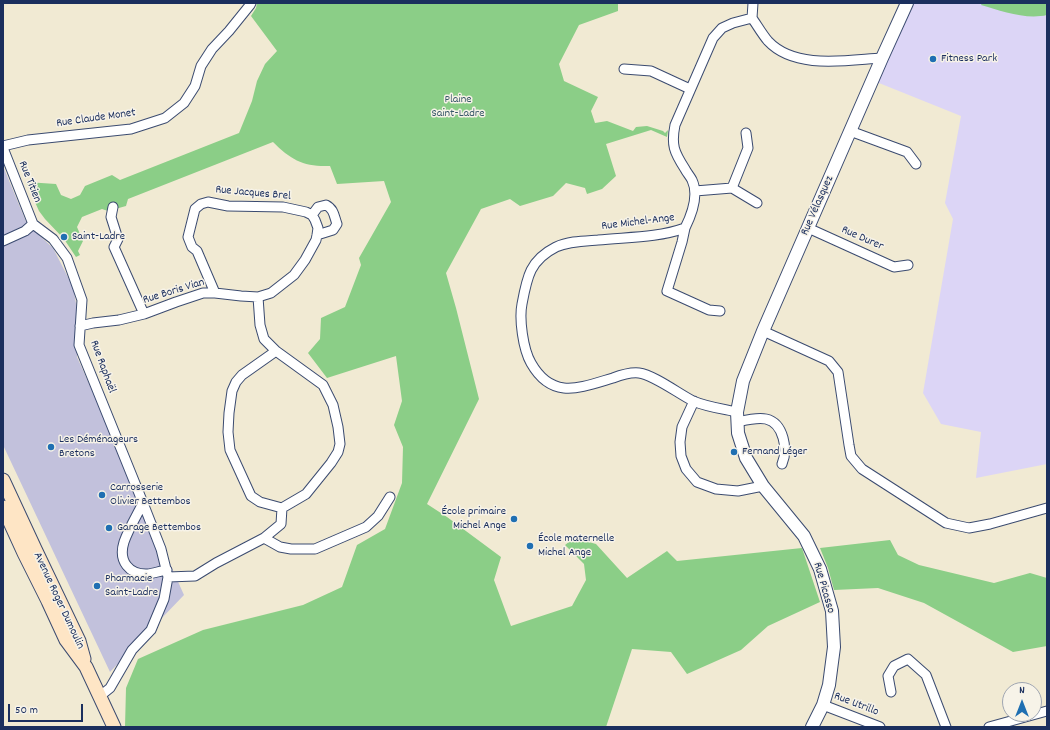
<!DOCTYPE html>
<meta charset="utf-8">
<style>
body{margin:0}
#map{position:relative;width:1050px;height:730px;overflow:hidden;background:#f1ead3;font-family:Dekko,sans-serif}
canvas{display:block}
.frame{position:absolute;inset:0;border:4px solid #1b2f5e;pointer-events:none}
.north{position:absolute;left:1002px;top:682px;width:40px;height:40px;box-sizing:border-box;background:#f7f3e8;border:1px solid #9fa5b1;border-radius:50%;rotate:0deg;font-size:11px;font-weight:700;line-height:16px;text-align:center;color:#1b2f5e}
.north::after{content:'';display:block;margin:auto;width:14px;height:18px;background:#1f6fb2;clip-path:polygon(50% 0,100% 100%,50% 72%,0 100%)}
.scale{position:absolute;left:8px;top:704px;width:75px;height:18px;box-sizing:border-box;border:2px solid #1b2f5e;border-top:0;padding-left:5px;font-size:12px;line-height:14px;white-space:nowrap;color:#1b2f5e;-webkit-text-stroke:3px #f7f3e8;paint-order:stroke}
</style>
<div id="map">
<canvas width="1050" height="730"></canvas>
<div class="frame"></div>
<div class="north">N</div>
<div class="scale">50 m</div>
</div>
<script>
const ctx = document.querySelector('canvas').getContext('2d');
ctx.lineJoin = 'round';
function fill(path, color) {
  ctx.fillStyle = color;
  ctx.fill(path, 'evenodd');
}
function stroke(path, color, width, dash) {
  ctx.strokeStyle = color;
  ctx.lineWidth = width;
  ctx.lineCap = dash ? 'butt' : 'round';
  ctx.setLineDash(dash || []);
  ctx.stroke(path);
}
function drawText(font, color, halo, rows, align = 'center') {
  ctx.font = font + ' Dekko,sans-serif';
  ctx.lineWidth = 3;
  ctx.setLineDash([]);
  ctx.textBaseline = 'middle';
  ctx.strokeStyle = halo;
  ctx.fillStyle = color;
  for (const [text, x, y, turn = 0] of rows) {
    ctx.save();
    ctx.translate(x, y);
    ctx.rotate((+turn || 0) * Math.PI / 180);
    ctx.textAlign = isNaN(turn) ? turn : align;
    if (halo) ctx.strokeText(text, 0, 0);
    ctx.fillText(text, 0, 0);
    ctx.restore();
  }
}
const built = new Path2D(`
 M901,3H1047V464L976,478L981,432L941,424L923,393L953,219L945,203L961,116L869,79Z`);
const industrial = new Path2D(`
 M3,166L27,224L53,248L73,287L78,314L77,357L184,595L110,672L3,445Z`);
const green = new Path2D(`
 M257,3H618V11L579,25L559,64L564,81L598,97L591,111L595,123L607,121L633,131L636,127L647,126L663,131L665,133L668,130L667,137L651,130L606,144L616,176L602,189L587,194L585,188L566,183L553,196L520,206L510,199L481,209L446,273L456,308L479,399L427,504L447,517L501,557L494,580L511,626L572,606L586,580L584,564L565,545L574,538L596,544L627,578L667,551L677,561L802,548L820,602L768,626L741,650L687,674L671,652L632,649L606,727H125L126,688L138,659L203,630L303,605L342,587L357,545L385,529L402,483L403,447L394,425L402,401L396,356L327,378L308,353L320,339L321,318L345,307L361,265L359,258L391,202L384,181L337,184L330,166C304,167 291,160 273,142L128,199L126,206L108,211L102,209L82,217L77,227L83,241L78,251L80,255L76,257L64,239L45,219L39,211L26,182L56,184L61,195L71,199L80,195L85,186L112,175L120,180L239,133L252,101L257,81L265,64L277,51L251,16L256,8Z
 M982,3H1047V15C1026,20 1001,11 981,5Z
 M890,540L898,555L919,565L994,583L1030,573L1047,578V646L1013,652L924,603L878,588L834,590L828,568L820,548Z`);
const minor = new Path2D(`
 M752,18C757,25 762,34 768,41C795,70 847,60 882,58
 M752,18L753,3
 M624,69L651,71L690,89
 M850,131L907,152L916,164
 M3,146L28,140L131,129L165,118L184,103L195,86L201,66L212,49L229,31L250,5L251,3
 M3,148L33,224
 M732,188L757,203
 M695,191L732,188L748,148L746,133
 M113,207L111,217L118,239L114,247L144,314
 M312,215L318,207L326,205C334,209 334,216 337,224L333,230L317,235
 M33,224L53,239L67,258L82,300L79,345L143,503L161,549L168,577L164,599L151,630L132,650L110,688L100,696
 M685,228L682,242L667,291L709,310L720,311
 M808,228L894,267L908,265
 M3,241L25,231L33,224
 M258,297L260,325L264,339L276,351L242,375L236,382L232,391L229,413L228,432L230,450L251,496L260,502L282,508
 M80,326L93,323L119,320L144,314L176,302L203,293H215L241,296L258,297L271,293L294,275L305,260L316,240L317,235L318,228L315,220L312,215L306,212L283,207L228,206L208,202L201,204L195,209L188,237L192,247L197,251L215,293
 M763,331L829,361L838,372L849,445L851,456L862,469L946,523L969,528L990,524L1047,508
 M694,401L682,427L680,442L681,456L686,469L697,482L716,489L738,491L763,486
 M737,412C723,409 707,407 693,401C679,394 654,375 639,373C630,372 621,375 613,378C579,388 552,400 531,363C523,349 519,319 522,304C527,277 530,260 556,247C569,241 584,241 598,240C627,237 657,238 685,228C692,214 699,195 692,180C690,176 687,173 685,169C674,152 671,145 675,125L713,38L722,28L733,23L752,18
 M737,422C746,420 757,417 766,419C784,423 788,450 782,464
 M143,503C137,515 128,530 124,542C118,561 129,575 148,574C154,573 161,571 167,570
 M264,538L280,547L291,549H315L366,527L378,516L390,497
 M168,577L195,576L216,563L264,538L281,524L282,508L306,494L331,463L338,452L340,444L338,427L333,405L323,385L276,351
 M891,692L888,676L894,666L908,659L926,675L946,727
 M823,705L880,727
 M989,727L1047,711`);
const tertiary = new Path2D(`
 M812,727L823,705L829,685L834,647L832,611L820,569L804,536L763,486L746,458L738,433L737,412L743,381L763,331L882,58L907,3`);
const secondary = new Path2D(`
 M3,480L35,549L79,641L84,659
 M3,507L24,553L48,601L66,640L86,667L114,727`);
const markers = [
 [933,59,4,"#1f6fb2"],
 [64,237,4,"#1f6fb2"],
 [51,447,4,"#1f6fb2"],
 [734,452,4,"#1f6fb2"],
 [102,495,4,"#1f6fb2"],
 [514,519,4,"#1f6fb2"],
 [109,528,4,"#1f6fb2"],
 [530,546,4,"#1f6fb2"],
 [97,586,4,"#1f6fb2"]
];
const poiNames = [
 ["Fitness Park",941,59],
 ["Saint-Ladre",72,237],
 ["Les Déménageurs",59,440],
 ["Bretons",59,454],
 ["Fernand Léger",742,452],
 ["Carrosserie",110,488],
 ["Olivier Bettembos",110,502],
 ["École primaire",506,512,"right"],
 ["Michel Ange",506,526,"right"],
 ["Garage Bettembos",117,528],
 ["École maternelle",538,539],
 ["Michel Ange",538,553],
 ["Pharmacie",105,579],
 ["Saint-Ladre",105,593]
];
const parkNames = [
 ["Plaine",458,100],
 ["Saint-Ladre",458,114]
];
const streetNames = [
 ["Rue Claude Monet",96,119,-8],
 ["Rue Titien",29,182,68],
 ["Rue Jacques Brel",253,194,5],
 ["Rue Vélasquez",818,206,-66],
 ["Rue Michel-Ange",638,223,-7],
 ["Rue Durer",862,239,24],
 ["Rue Boris Vian",174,292,-17],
 ["Rue Raphaël",102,367,70],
 ["Rue Picasso",823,588,74],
 ["Avenue Roger Dumoulin",58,601,65],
 ["Rue Utrillo",856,705,21]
];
fill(built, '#dcd5f6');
fill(industrial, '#c2c1dc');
fill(green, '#8bce87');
stroke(minor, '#3b4b70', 11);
stroke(tertiary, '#3b4b70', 14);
stroke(secondary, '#3b4b70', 15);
stroke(minor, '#fff', 9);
stroke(tertiary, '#fff', 12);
stroke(secondary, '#fee5c5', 13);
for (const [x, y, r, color] of markers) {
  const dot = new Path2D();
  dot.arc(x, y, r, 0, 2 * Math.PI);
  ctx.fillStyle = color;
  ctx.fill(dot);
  stroke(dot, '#f7f3e8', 1.5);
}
drawText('12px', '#1b2f5e', '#f7f3e8', poiNames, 'left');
drawText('12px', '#375768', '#f7f3e8', parkNames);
drawText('12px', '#1b2f5e', '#f7f3e8', streetNames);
</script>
